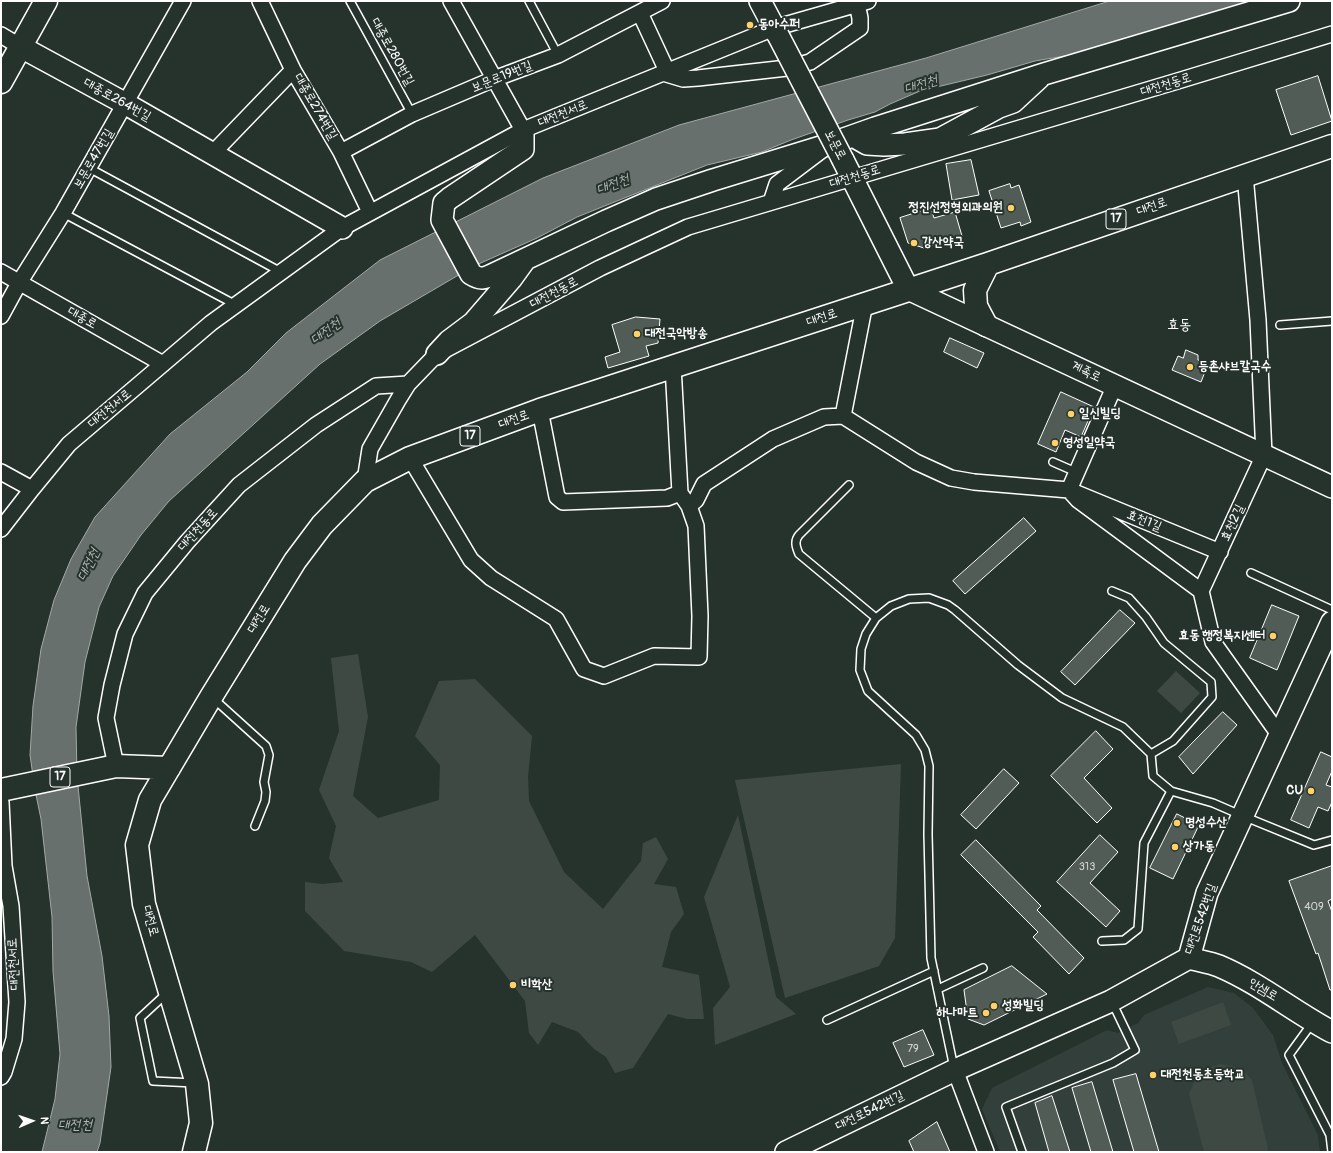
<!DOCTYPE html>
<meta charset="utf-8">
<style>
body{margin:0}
#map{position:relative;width:1333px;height:1153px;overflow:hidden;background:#26332d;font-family:Pangolin,sans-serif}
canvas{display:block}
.frame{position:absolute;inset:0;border:2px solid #fff;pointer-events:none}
.north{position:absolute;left:12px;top:1101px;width:40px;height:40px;-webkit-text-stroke:3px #26332d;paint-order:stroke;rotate:88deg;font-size:11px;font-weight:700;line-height:16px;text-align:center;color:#fff}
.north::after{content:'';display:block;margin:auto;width:14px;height:18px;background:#fff;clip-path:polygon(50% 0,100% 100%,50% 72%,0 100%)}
</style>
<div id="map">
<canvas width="1333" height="1153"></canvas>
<div class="frame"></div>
<div class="north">N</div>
</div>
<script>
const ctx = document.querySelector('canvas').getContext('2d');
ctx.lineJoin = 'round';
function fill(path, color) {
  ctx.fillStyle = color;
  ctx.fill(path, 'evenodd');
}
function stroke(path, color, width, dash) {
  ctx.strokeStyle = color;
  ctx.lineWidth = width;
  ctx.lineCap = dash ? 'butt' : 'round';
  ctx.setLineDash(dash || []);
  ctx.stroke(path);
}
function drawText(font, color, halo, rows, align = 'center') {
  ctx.font = font + ' Pangolin,"Poor Story",sans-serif';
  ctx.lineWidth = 4;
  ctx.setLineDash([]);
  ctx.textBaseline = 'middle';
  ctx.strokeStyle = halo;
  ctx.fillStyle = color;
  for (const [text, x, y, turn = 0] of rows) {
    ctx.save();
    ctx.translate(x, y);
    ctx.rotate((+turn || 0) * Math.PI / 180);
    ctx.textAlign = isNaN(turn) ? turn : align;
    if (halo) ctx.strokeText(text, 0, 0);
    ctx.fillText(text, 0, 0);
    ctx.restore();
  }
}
const built = new Path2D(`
 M1208,987L1234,993L1253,1008L1273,1035L1282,1063L1318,1135L1320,1152H1000L982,1109L992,1088L1107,1030L1118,1033L1138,1023L1144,1015Z`);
const green = new Path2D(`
 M358,654L368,717L353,796L378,818L439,800L440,765L415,736L439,681L475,679L532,736L528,777L529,801L564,872L603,909L641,861L643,843L656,837L668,859L654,884L676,887L684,914L671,932L662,967L699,975L704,1019H687L668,1014L633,1068L615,1073L606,1057L594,1049L578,1032L552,1022L538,1045L529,1033L525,1001L475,935L432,972L411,962L344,951L305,911V882L322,884L343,882L329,858L336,826L319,790L339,731L331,658Z
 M1176,671L1200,693L1181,713L1157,691Z
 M901,764L895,938L879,966L785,998L735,780Z
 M738,815L776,997L796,1014L715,1045L713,1008L730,987L704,897Z
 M1223,1002L1231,1025L1179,1044L1171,1022Z
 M1220,1064L1234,1067L1242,1070L1252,1080L1268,1149L1267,1152H1204L1189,1094L1195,1080L1206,1069Z`);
const water = new Path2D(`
 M1110,1H1269L1100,50L1035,61L987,75L920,91L890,104L875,112L848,120L791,140L762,152L707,165L577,217L537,238L474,266L380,321L320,364L169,501L141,535L113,576L99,607L85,662L76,727L77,776L87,876L102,956L109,1016L111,1067L100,1143L97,1152H42L55,1099L60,1054L53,971L52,917L41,819L35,790L30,755L33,706L41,649L54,600L71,559L95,517L170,434L247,372L286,333L380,260L543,178L679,125L926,58Z`);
const building = new Path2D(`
 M1318,76L1332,121L1291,135L1276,90Z
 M971,160L979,195L952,200L946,164Z
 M1010,184L1011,188L1019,185L1031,222L1021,226L1020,222L1001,228L989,191Z
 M931,208L934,218L955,212L962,236L924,248L908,243L900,218Z
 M636,317L660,319L658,343L646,346L649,356L608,368L605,357L620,352L612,325Z
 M950,338L984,353L977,368L944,352Z
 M1186,350L1198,355V360L1208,364L1201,382L1172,370L1178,356L1183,358Z
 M1061,392L1094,407L1081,437L1065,430L1056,452L1038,444Z
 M1024,518L1036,531L965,594L953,581Z
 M1272,605L1299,616L1277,670L1250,658Z
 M1120,610L1135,623L1075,685L1061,672Z
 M1223,712L1237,725L1193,774L1179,757Z
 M1096,731L1113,749L1084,778L1112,808L1097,823L1051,776Z
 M1321,752L1332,757V771L1326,785L1332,787V802L1328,811L1318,807L1309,828L1291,820Z
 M1004,769L1019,783L976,829L961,815Z
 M1177,814L1199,825L1173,879L1150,868Z
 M1100,835L1118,852L1090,883L1120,911L1106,927L1057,882Z
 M976,840L1041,906L1037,910L1084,958L1069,974L1033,937L1038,932L961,855Z
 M1332,866V899L1328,901L1332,912V990H1330L1318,953L1316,954L1289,881Z
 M1012,966L1047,994L984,1025L968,1019L964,990Z
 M923,1030L934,1055L904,1067L893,1043Z
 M1136,1074L1159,1152H1134L1113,1080Z
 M1092,1082L1113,1152H1091L1072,1088Z
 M1052,1096L1070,1152H1049L1035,1103Z
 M937,1122L950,1152H914L909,1141Z`);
const lane = new Path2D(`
 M350,1L412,114
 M529,1L558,55
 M89,168L281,272
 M63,213L236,305
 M1280,325L1332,321
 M1053,462L1076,472
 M849,485L799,535C794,541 796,547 799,554L876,618
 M1251,573L1332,610
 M1112,591L1129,598L1146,617L1164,643L1211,682L1212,697L1173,741L1151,754
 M214,699L266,746L269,755L264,782L266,792L265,801L255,826
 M1102,941L1124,940L1138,929L1144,843L1171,791
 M938,989L983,968
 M167,993L140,1018L153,1081L194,1083
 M827,1020L934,971
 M1313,1022L1289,1055L1330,1135L1332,1152
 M954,1068L931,958L928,834L929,766L925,750L916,735L868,691L860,670L861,649L866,634L876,618L891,606L909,599L929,598L948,605L955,610L1018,665L1062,698L1123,727L1151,754L1153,776L1171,791L1213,803L1243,816L1314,845L1332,840
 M1022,1152L1006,1107L1113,1063L1135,1050L1112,1002`);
const street = new Path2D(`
 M260,1L293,70L341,152L370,212
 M451,1L523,130
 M640,13L667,71
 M1,35L21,47
 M663,73L683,79L698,78L787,68L810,62L860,28V18L857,4
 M341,152L412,114L494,79L558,55L662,1
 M212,154L293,70
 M771,202L777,184L822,150
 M1,272L163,364
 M1,316L19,283L63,213L183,1
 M1115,385L1069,490L1220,552
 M540,410L557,497L563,502L667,498L680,493
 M843,416L865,303
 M410,458L471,560L491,578L556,619L584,669L604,676L654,656L699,657L700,616L696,526L689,506L680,493L673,366
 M1,472L32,489
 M365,481L370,449L398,400L408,384L437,354L600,268L688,227L1181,80L1332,34
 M689,506L696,500L704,484L773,439L824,417L843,416L916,462L951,478L974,482L1069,490L1078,500L1201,591L1213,642L1280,736
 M1,529L32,489L69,444L211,323L342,228L523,130L774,28L868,1
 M1201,591L1264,455L1258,320L1245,175
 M116,766L106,718L112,685L125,634L145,593L187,542L239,485L316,425L376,386L408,384
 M1,802L4,866L11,906L17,1002L14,1039L4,1072L1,1077
 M955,1070L986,1152`);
const secondary = new Path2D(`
 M760,1L778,35
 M21,47L126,104L342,228
 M523,131V149L450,198L444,203L442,220L471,274C482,281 485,278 496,273L606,221L656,199L713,180L827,145L875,128L1044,74L1289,1
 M853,136L867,144L884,145L905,144L940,139L999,107L1013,102L1039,78
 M843,160L908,289L1332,487
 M437,354L449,341L473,323L511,279L524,261
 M1189,958C1199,961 1209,962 1219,966C1259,983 1293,1011 1332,1032
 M786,1152L955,1070L1111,1001L1189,958L1207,893L1332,622`);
const primary = new Path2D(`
 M1,82L46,1
 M986,325L976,306L975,290L988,264
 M1,790L116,766L169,768
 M194,1152L201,1123L197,1084L144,904L137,845L150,800L211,697L295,561L322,525L365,481L410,458L540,410L988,264L1332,146`);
const secondaryBridge = new Path2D(`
 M778,35L843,160`);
const markers = [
 [750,25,4,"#ffd166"],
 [1011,208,4,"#ffd166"],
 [914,243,4,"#ffd166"],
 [637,334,4,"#ffd166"],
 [1190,367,4,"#ffd166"],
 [1071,414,4,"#ffd166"],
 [1055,443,4,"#ffd166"],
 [1273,636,4,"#ffd166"],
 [1311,791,4,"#ffd166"],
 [1177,823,4,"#ffd166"],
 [1175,847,4,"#ffd166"],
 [513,985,4,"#ffd166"],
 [994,1006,4,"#ffd166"],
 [986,1013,4,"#ffd166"],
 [1153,1075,4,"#ffd166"]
];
const numberNames = [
 ["313",1087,867],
 ["409",1314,907],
 ["79",913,1049]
];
const shields = [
 [1116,219,20],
 [470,436,20],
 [60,777,20]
];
const shieldNames = [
 ["17",1116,219],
 ["17",470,436],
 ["17",60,777]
];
const poiNames = [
 ["동아수퍼",758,25],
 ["정진선정형외과의원",1003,208,"right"],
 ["강산약국",922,243],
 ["대전국악방송",645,334],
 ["등촌샤브칼국수",1198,367],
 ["일신빌딩",1079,414],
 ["영성일약국",1063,443],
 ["효동 행정복지센터",1265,636,"right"],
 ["CU",1303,791,"right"],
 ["명성수산",1185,823],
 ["상가동",1183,847],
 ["비학산",521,985],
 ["성화빌딩",1002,1006],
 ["하나마트",978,1013,"right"],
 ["대전천동초등학교",1161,1075]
];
const streetNames = [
 ["대종로280번길",392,52,61],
 ["보문로19번길",502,77,-22],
 ["대전천동로",1166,85,-17],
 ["대종로264번길",117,100,29],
 ["대종로274번길",315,107,60],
 ["대전천서로",563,114,-22],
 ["보문로",835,145,62],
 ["보문로47번길",94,159,-60],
 ["대전천동로",855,177,-17],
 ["대전로",1152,207,-19],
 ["대전천동로",554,293,-28],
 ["대종로",82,318,29],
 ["대전로",822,318,-18],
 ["계족로",1086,372,25],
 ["대전천서로",110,409,-40],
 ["대전로",514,420,-20],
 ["효천1길",1144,521,22],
 ["효천2길",1233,523,-65],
 ["대전천동로",198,530,-48],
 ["대전로",259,619,-58],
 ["대전로542번길",1201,919,-71],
 ["대전로",150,921,75],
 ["대전천서로",14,964,-93],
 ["안샘로",1263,990,31],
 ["대전로542번길",870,1111,-26]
];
const waterNames = [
 ["대전천",921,85,-17],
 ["대전천",613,185,-21],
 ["대전천",326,332,-36],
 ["대전천",89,565,-64],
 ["대전천",75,1125]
];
const quarterNames = [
 ["효동",1179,325]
];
fill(built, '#333f3a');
fill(green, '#3e4944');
fill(water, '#67706c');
stroke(water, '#a4a9a7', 1);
fill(building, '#515c57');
stroke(building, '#fff', 1);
stroke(lane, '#fff', 10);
stroke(street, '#fff', 18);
stroke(secondary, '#fff', 24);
stroke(primary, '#fff', 25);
stroke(lane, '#26332d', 7);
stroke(street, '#26332d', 15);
stroke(secondary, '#26332d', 21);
stroke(primary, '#26332d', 22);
stroke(secondaryBridge, '#fff', 24, []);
stroke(secondaryBridge, '#26332d', 21);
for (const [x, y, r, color] of markers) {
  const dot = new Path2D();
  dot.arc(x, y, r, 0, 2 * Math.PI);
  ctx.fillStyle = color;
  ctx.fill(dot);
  stroke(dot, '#26332d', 1.5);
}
drawText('11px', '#d4d6d5', null, numberNames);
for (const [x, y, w] of shields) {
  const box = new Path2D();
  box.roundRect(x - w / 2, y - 10, w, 20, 3);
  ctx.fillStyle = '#26332d';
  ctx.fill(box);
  stroke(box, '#fff', 1);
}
drawText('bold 12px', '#fff', null, shieldNames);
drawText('bold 13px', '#fff', '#26332d', poiNames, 'left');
drawText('13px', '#fff', '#26332d', streetNames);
drawText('italic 14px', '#b3b8b6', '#26332d', waterNames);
drawText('15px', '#fff', '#26332d', quarterNames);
</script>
